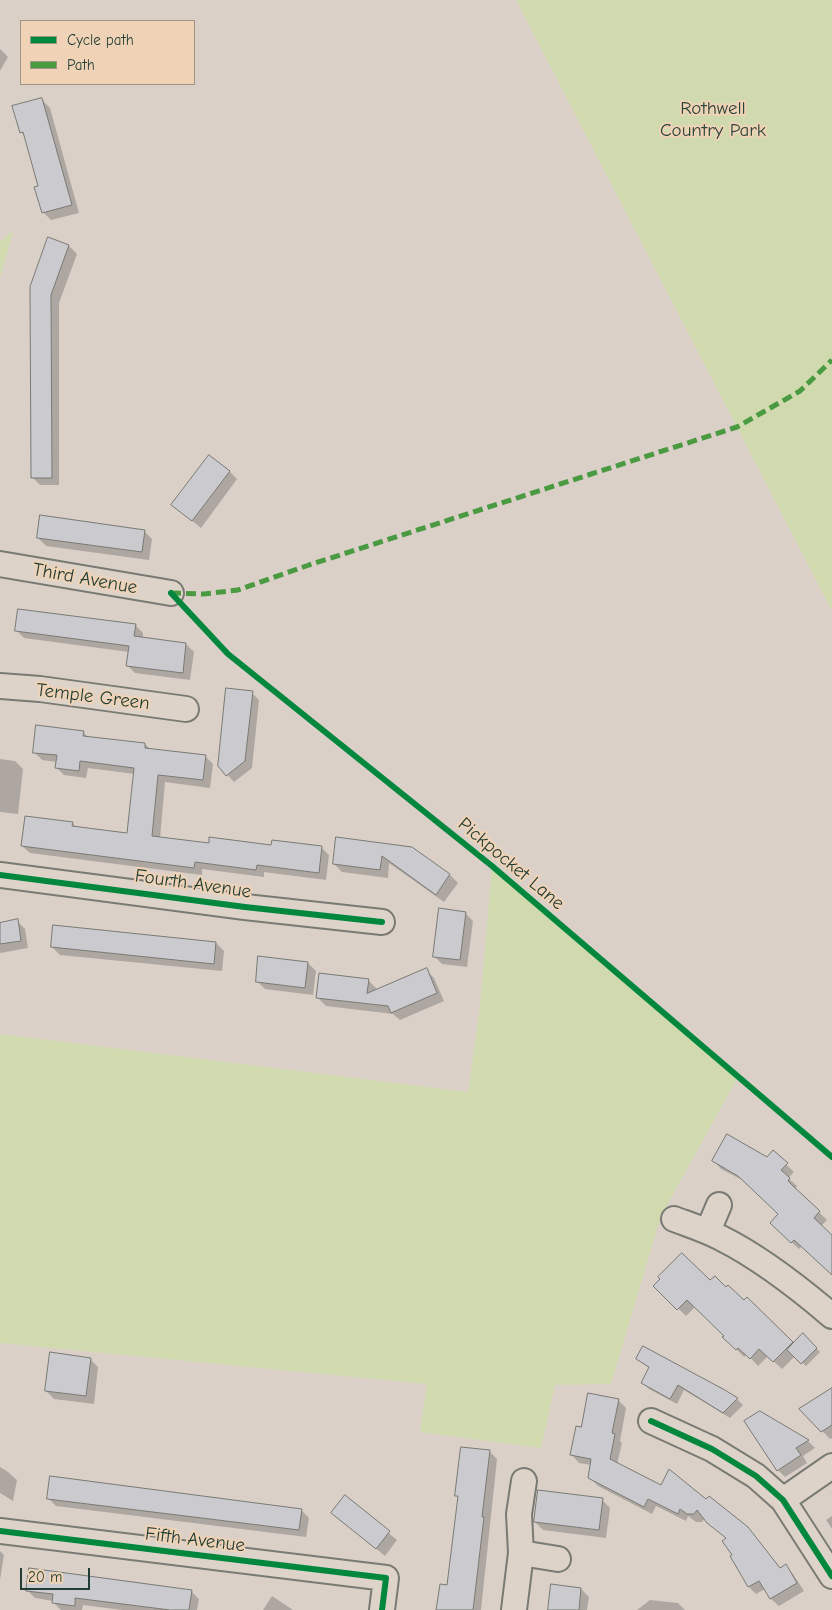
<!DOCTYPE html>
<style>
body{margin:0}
#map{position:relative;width:832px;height:1610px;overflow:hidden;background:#dad0c8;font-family:"Comic Neue",sans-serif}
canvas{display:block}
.legend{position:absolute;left:20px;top:20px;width:175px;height:65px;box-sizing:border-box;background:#f0d3b6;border:1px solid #9c9782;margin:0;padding:6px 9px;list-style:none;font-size:15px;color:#1f3d34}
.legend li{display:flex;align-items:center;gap:10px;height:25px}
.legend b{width:25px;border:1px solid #9c9782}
.scale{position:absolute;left:20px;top:1568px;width:70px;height:22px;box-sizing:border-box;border:2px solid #1f3d34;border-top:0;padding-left:6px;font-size:15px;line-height:18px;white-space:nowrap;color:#1f3d34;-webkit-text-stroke:4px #f0d3b6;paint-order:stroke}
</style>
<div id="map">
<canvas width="832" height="1610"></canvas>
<ul class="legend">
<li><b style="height:6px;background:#00873e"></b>Cycle path</li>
<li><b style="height:6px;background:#4a9a42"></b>Path</li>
</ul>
<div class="scale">20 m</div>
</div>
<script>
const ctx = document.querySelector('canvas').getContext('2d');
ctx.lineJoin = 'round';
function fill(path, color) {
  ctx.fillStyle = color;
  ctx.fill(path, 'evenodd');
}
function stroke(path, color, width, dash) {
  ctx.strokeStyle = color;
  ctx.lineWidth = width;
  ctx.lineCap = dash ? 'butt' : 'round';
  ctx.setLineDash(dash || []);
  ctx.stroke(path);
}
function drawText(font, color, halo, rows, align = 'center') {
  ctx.font = font + ' "Comic Neue",sans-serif';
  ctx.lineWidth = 4;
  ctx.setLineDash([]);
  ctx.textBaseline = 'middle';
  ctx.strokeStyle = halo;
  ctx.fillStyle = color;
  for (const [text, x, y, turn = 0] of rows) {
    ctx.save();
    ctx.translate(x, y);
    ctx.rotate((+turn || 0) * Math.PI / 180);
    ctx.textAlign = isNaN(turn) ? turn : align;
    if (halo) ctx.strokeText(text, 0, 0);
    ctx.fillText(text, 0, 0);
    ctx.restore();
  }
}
const green = new Path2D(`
 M516,0H832V611Z
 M11,232L13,233L0,278V242Z
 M492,866L621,980L738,1077L661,1216L611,1384L555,1385L541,1448L420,1432L427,1384L0,1343V1034L468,1092L480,1007Z`);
const shadow = new Path2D(`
 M0,49L8,57L0,71Z
 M42,100L50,108L79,213L51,220L43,212L39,186L26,137L21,132Z
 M49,239L69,246L77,254L59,303V485H40L32,477Z
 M229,471L237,479L201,528L173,505Z
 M144,531L152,539L149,560L46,546L38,538Z
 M135,625L143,633V638L186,644L194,652L190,680L135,673L127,665L129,652L24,638L16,630Z
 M252,693L259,700L252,768L234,782L219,766Z
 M83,732L89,738L145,744L150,749L205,756L213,764L210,788L165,782L160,838L210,844L321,847L329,855L326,880L264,872V877L202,869V875L30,853L22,846L72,823L78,828L128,835L135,774L88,768L86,778L64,775L56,767L57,762L42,760L34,752Z
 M0,759L15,761L23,769L18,814L0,812Z
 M412,848L450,875L458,883L444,902L389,863L388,878L342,872L334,864Z
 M465,913L473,921L467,967L442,964L434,956Z
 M17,921L25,929L28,948L0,953V924Z
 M216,943L224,951L222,971L60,955L52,947Z
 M308,963L316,971L313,995L265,989L257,981Z
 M426,970L434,978L444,1001L400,1020L393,1014L326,1006L318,998L368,980L376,988V991Z
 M773,1152L794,1172L788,1178L797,1186L795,1189L827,1220L821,1226L832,1237V1275L802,1246L799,1249L771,1223L780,1214L748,1183L721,1169L714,1161L767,1158Z
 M710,1282L726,1289L744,1302L747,1298L794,1345L803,1335L820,1352L806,1366L795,1356L782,1369L768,1356L758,1366L747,1354L744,1357L696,1306L686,1316L655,1286Z
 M643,1348L737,1399L743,1405L730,1418L684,1390L677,1404L649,1389L643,1383L650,1369L637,1358Z
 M90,1359L98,1367L94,1404L54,1399L46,1391Z
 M832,1389V1438L830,1439L801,1409Z
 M618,1400L626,1408L620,1441L622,1443L617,1464L661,1487L707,1501L747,1528L781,1569L785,1566L793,1574L804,1591L779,1606L771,1599L765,1589L756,1594L749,1587L727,1539L705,1518L702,1522H696L688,1516L686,1521L656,1506L652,1514L598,1486L590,1478L591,1465L579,1463L572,1455L582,1428Z
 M760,1413L808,1441L815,1448L803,1456L807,1463L785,1477L778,1470Z
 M489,1451L497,1459L481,1610H437L448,1587L459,1498L457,1495Z
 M0,1467L8,1472L17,1480L13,1501L0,1493Z
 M345,1497L397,1540L385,1556L333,1513Z
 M48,1498L301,1510L309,1518L306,1537L56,1506Z
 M602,1500L610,1508L606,1538L543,1530L535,1522Z
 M832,1516V1529L826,1520Z
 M0,1551L4,1555L0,1580Z
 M581,1589L589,1597L587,1610H550Z
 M27,1590L191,1591L199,1599L197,1610H122L83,1605L82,1610H61L53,1602V1601L35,1598Z
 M272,1596L293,1610H263Z
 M650,1600L678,1603L685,1610H637Z`);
const building = new Path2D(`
 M42,98L72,205L42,213L34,187L38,186L23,132L20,133L12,106Z
 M48,237L69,245L51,295L52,478H31L30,287Z
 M209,455L230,471L192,521L171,505Z
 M40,515L145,530L142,552L37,538Z
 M18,609L136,624L134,636L186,643L183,673L126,666L129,646L15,631Z
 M226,688L253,691L245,761L226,776L218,766Z
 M36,725L84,731L83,736L145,743V748L206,755L203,780L158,775L152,836L209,843V837L271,845L272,840L322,846L319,873L257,865L256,870L195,862L194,868L21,846L25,816L73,822L72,826L127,833L134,768L80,761L79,771L55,768L57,755L33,753Z
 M336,837L412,847L450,874L436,895L382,856L380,870L333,864Z
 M439,908L466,912L460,960L433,957Z
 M18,919L21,941L0,944V923Z
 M53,925L216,942L214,964L51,947Z
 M258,956L308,962L305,988L256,982Z
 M427,968L437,993L391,1013L388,1006L316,998L319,973L369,979L367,993Z
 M727,1134L767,1157L773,1150L788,1163L781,1170L790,1178L788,1181L793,1186L820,1211L814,1218L832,1235V1275L794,1240L791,1243L770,1223L778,1214L738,1176L712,1161Z
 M682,1253L710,1280L715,1276L726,1287L728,1285L744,1300L747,1297L793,1342L773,1362L759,1349L750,1359L738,1348L736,1350L722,1337L724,1336L687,1300L677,1310L653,1286L660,1279L658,1277Z
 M803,1333L817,1348L801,1364L787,1350Z
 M643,1346L723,1389L738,1398L723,1413L678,1385L670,1399L641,1383L649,1367L636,1359Z
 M50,1352L91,1358L86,1396L45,1391Z
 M832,1388V1425L821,1432L799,1409Z
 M588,1393L619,1399L612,1433L615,1434L610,1459L661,1485L669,1469L706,1499L709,1496L748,1527L780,1568L786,1564L797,1583L770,1599L759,1581L748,1587L730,1556L732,1555L722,1541L726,1538L707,1523L697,1510L694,1514H687L680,1509L678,1514L648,1499L644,1507L588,1478L591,1459L570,1455L576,1426L581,1427Z
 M760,1411L809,1440L796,1448L801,1455L777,1471L744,1421Z
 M461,1447L490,1450L482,1517H484L473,1610H436L440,1584L447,1585L458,1496H455Z
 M50,1476L302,1509L299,1530L47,1499Z
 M538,1490L603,1498L599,1530L534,1522Z
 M345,1495L390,1531L376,1549L331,1513Z
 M29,1568L192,1590L189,1610H170L75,1598V1606L52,1603L53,1594L26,1591Z
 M551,1584L581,1588L579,1610H548Z`);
const minor = new Path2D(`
 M0,564L171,593
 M0,686L40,689L186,709
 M0,875L245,907L382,922
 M674,1219C690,1225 706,1230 721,1238C761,1258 798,1287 832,1316
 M708,1231L719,1205
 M651,1421L712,1449L756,1476L783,1500L832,1576
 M783,1500L832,1466
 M0,1531L386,1578L382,1610
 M521,1553L558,1559
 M514,1610L521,1553L519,1514L524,1481`);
const quiet = new Path2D(`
 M171,593L204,594L238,590L309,565L737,427L800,391L832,360`);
const cycleway = new Path2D(`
 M171,593L228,654L492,866L832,1157
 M0,875L245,907L382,922
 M651,1421L712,1449L756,1476L783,1500L832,1576
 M0,1531L386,1578L382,1610`);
const parkNames = [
 ["Rothwell",713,109],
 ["Country Park",713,131]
];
const streetNames = [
 ["Third Avenue",85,579,10],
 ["Temple Green",93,697,7],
 ["Pickpocket Lane",511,864,40],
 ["Fourth Avenue",193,884,8],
 ["Fifth Avenue",195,1540,7]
];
fill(green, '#d1daae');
fill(shadow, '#0003');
fill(building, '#cacacf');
stroke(building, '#797a74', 1);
stroke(minor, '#797a74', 28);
stroke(minor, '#ddd3c9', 24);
stroke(quiet, '#4a9a42', 5, [10, 5]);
stroke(cycleway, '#00873e', 6);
drawText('19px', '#284539', '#f0d3b6', parkNames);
drawText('19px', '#1f3d34', '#f0d3b6', streetNames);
</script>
